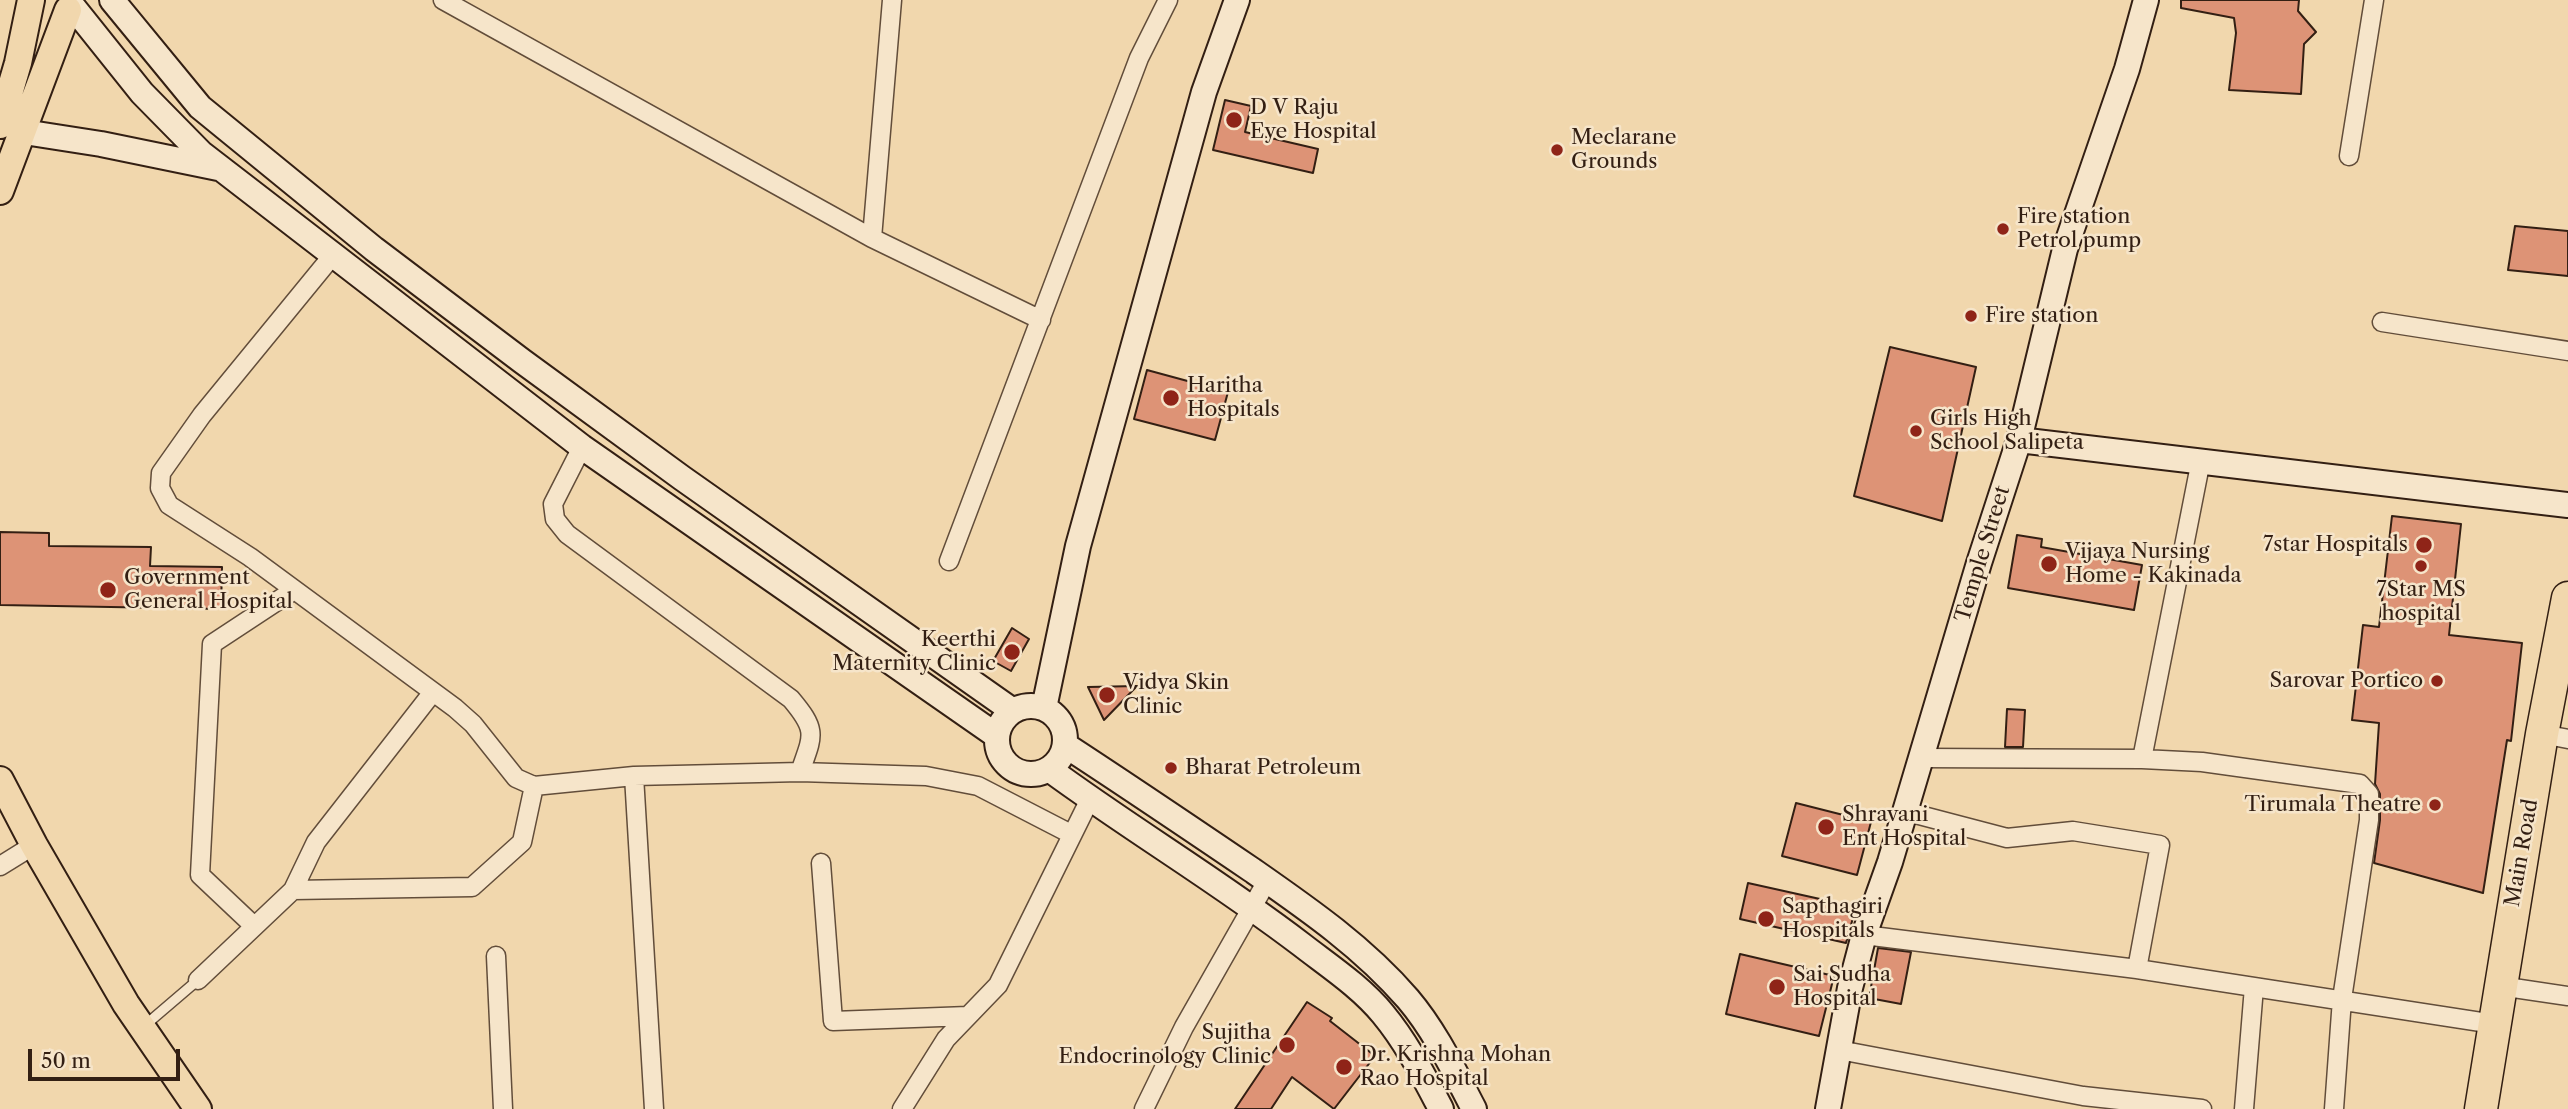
<!DOCTYPE html>
<style>
body{margin:0}
#map{position:relative;width:2568px;height:1109px;overflow:hidden;background:#f1d7ad;font-family:"Libre Caslon Text",serif}
canvas{display:block}
.scale{position:absolute;left:28px;top:1049px;width:152px;height:32px;box-sizing:border-box;border:4px solid #331f13;border-top:0;padding-left:9px;font-size:21px;line-height:24px;white-space:nowrap;color:#331f13;-webkit-text-stroke:5px #f6e5ca;paint-order:stroke}
</style>
<div id="map">
<canvas width="2568" height="1109"></canvas>
<div class="scale">50 m</div>
</div>
<script>
const ctx = document.querySelector('canvas').getContext('2d');
ctx.lineJoin = 'round';
function fill(path, color) {
  ctx.fillStyle = color;
  ctx.fill(path, 'evenodd');
}
function stroke(path, color, width, dash) {
  ctx.strokeStyle = color;
  ctx.lineWidth = width;
  ctx.lineCap = dash ? 'butt' : 'round';
  ctx.setLineDash(dash || []);
  ctx.stroke(path);
}
function drawText(font, color, halo, rows, align = 'center') {
  ctx.font = font + ' "Libre Caslon Text",serif';
  ctx.lineWidth = 5;
  ctx.setLineDash([]);
  ctx.textBaseline = 'middle';
  ctx.strokeStyle = halo;
  ctx.fillStyle = color;
  for (const [text, x, y, turn = 0] of rows) {
    ctx.save();
    ctx.translate(x, y);
    ctx.rotate((+turn || 0) * Math.PI / 180);
    ctx.textAlign = isNaN(turn) ? turn : align;
    if (halo) ctx.strokeText(text, 0, 0);
    ctx.fillText(text, 0, 0);
    ctx.restore();
  }
}
const building = new Path2D(`
 M2181,0H2299L2298,11L2316,32L2304,44L2301,94L2229,90L2236,33L2234,18L2181,8Z
 M1225,100L1251,106L1245,132L1318,149L1313,173L1213,150Z
 M2515,226L2568,231V276L2508,270Z
 M1890,347L1976,367L1942,521L1854,496Z
 M1147,370L1228,392L1215,440L1134,419Z
 M2392,516L2461,524L2449,635L2522,643L2511,741L2507,740L2483,893L2374,863L2380,820V794L2375,784L2379,723L2352,720L2363,625L2379,627Z
 M0,532L49,533V546L151,547L150,566L222,567L221,609L0,605Z
 M2017,535L2042,539L2041,547L2142,565L2134,610L2008,588Z
 M1012,628L1029,639L1011,671L993,661Z
 M1137,686L1104,720L1088,687Z
 M2007,709L2025,710L2023,747H2005Z
 M1796,803L1871,822L1857,875L1782,856Z
 M1748,883L1856,907L1846,943L1740,919Z
 M1878,948L1911,952L1901,1004L1869,998Z
 M1740,954L1834,976L1819,1036L1726,1014Z
 M1307,1002L1332,1018L1330,1021L1375,1056L1334,1109L1292,1077L1271,1109H1235Z`);
const lane = new Path2D(`
 M143,1027L198,980`);
const street = new Path2D(`
 M443,0L872,238L1041,320
 M2349,156L2374,0
 M872,238L892,0
 M333,255L202,415L161,473L160,488L169,505L250,557L455,708L473,724L516,778L534,786L634,776L800,772L926,776L978,786L1071,834
 M2382,322L2568,351
 M582,447L553,504L555,519L567,534L791,699C818,731 813,735 800,772
 M949,561L1139,58L1168,0
 M2542,734L2568,739
 M1921,758L2142,759L2202,762L2360,784L2369,794V820L2342,999L2334,1109
 M2142,759L2201,460
 M634,776L654,1109
 M1904,811L2007,838L2073,831L2160,845L2137,969
 M821,863L833,1021L968,1016
 M0,866L34,845
 M293,890L316,842L433,692
 M254,926L200,875L212,644L294,590
 M1864,935L2137,969L2494,1024
 M496,956L503,1109
 M198,980L293,890L472,887L522,842L534,786
 M2500,986L2568,996
 M1839,1050L2083,1096L2202,1109
 M902,1109L946,1039L998,985L1090,799
 M1144,1109L1184,1027L1267,881
 M2244,1109L2254,987`);
const secondary = new Path2D(`
 M112,0L200,107L374,249L522,361L682,478L1013,711
 M74,8L142,93L201,153L582,447L997,736
 M24,132L101,144L218,168
 M2019,440L2568,505
 M997 740a34 34 0 1 1 68 0a34 34 0 1 1-68 0Z
 M1044,708L1078,546L1204,92L1237,0
 M1065,745C1128,786 1190,828 1252,870C1308,909 1363,947 1408,999C1436,1032 1454,1071 1474,1109
 M1049,769C1132,830 1220,882 1302,945C1329,966 1361,987 1383,1014C1407,1043 1423,1075 1441,1109
 M1828,1109L1850,988L1864,935L1890,862L1979,563L2019,440L2065,249L2127,69L2146,0`);
const primary = new Path2D(`
 M0,125L18,63L31,0
 M0,191L68,10
 M0,780L34,845L126,1004L198,1109`);
const highway = new Path2D(`
 M2481,1109L2542,734L2568,598`);
const markers = [
 [1234,120,9,"#8f2418"],
 [1557,150,7,"#8f2418"],
 [2003,229,7,"#8f2418"],
 [1971,316,7,"#8f2418"],
 [1171,398,9,"#8f2418"],
 [1916,431,7,"#8f2418"],
 [2424,545,9,"#8f2418"],
 [2049,564,9,"#8f2418"],
 [2421,566,7,"#8f2418"],
 [108,590,9,"#8f2418"],
 [1012,652,9,"#8f2418"],
 [2437,681,7,"#8f2418"],
 [1107,695,9,"#8f2418"],
 [1171,768,7,"#8f2418"],
 [2435,805,7,"#8f2418"],
 [1826,827,9,"#8f2418"],
 [1766,919,9,"#8f2418"],
 [1777,987,9,"#8f2418"],
 [1287,1045,9,"#8f2418"],
 [1344,1067,9,"#8f2418"]
];
const poiNames = [
 ["D V Raju",1250,108],
 ["Eye Hospital",1250,132],
 ["Meclarane",1571,138],
 ["Grounds",1571,162],
 ["Fire station",2017,217],
 ["Petrol pump",2017,241],
 ["Fire station",1985,316],
 ["Haritha",1187,386],
 ["Hospitals",1187,410],
 ["Girls High",1930,419],
 ["School Salipeta",1930,443],
 ["7star Hospitals",2408,545,"right"],
 ["Vijaya Nursing",2065,552],
 ["Home - Kakinada",2065,576],
 ["Government",124,578],
 ["General Hospital",124,602],
 ["7Star MS",2421,590,"center"],
 ["hospital",2421,614,"center"],
 ["Keerthi",996,640,"right"],
 ["Maternity Clinic",996,664,"right"],
 ["Sarovar Portico",2423,681,"right"],
 ["Vidya Skin",1123,683],
 ["Clinic",1123,707],
 ["Bharat Petroleum",1185,768],
 ["Tirumala Theatre",2421,805,"right"],
 ["Shravani",1842,815],
 ["Ent Hospital",1842,839],
 ["Sapthagiri",1782,907],
 ["Hospitals",1782,931],
 ["Sai Sudha",1793,975],
 ["Hospital",1793,999],
 ["Sujitha",1271,1033,"right"],
 ["Endocrinology Clinic",1271,1057,"right"],
 ["Dr. Krishna Mohan",1360,1055],
 ["Rao Hospital",1360,1079]
];
const streetNames = [
 ["Temple Street",1983,554,-73],
 ["Main Road",2522,853,-80]
];
fill(building, '#dd9376');
stroke(building, '#331f13', 2);
stroke(lane, '#624d3a', 12);
stroke(street, '#624d3a', 21);
stroke(secondary, '#331f13', 28);
stroke(primary, '#331f13', 30);
stroke(highway, '#331f13', 35);
stroke(lane, '#f6e5ca', 9);
stroke(street, '#f6e5ca', 18);
stroke(secondary, '#f6e5ca', 24);
stroke(primary, '#f1d7ad', 26);
stroke(highway, '#f1d7ad', 32);
for (const [x, y, r, color] of markers) {
  const dot = new Path2D();
  dot.arc(x, y, r, 0, 2 * Math.PI);
  ctx.fillStyle = color;
  ctx.fill(dot);
  stroke(dot, '#f6e5ca', 2.5);
}
drawText('21px', '#331f13', '#f6e5ca', poiNames, 'left');
drawText('21px', '#331f13', '#f6e5ca', streetNames);
</script>
